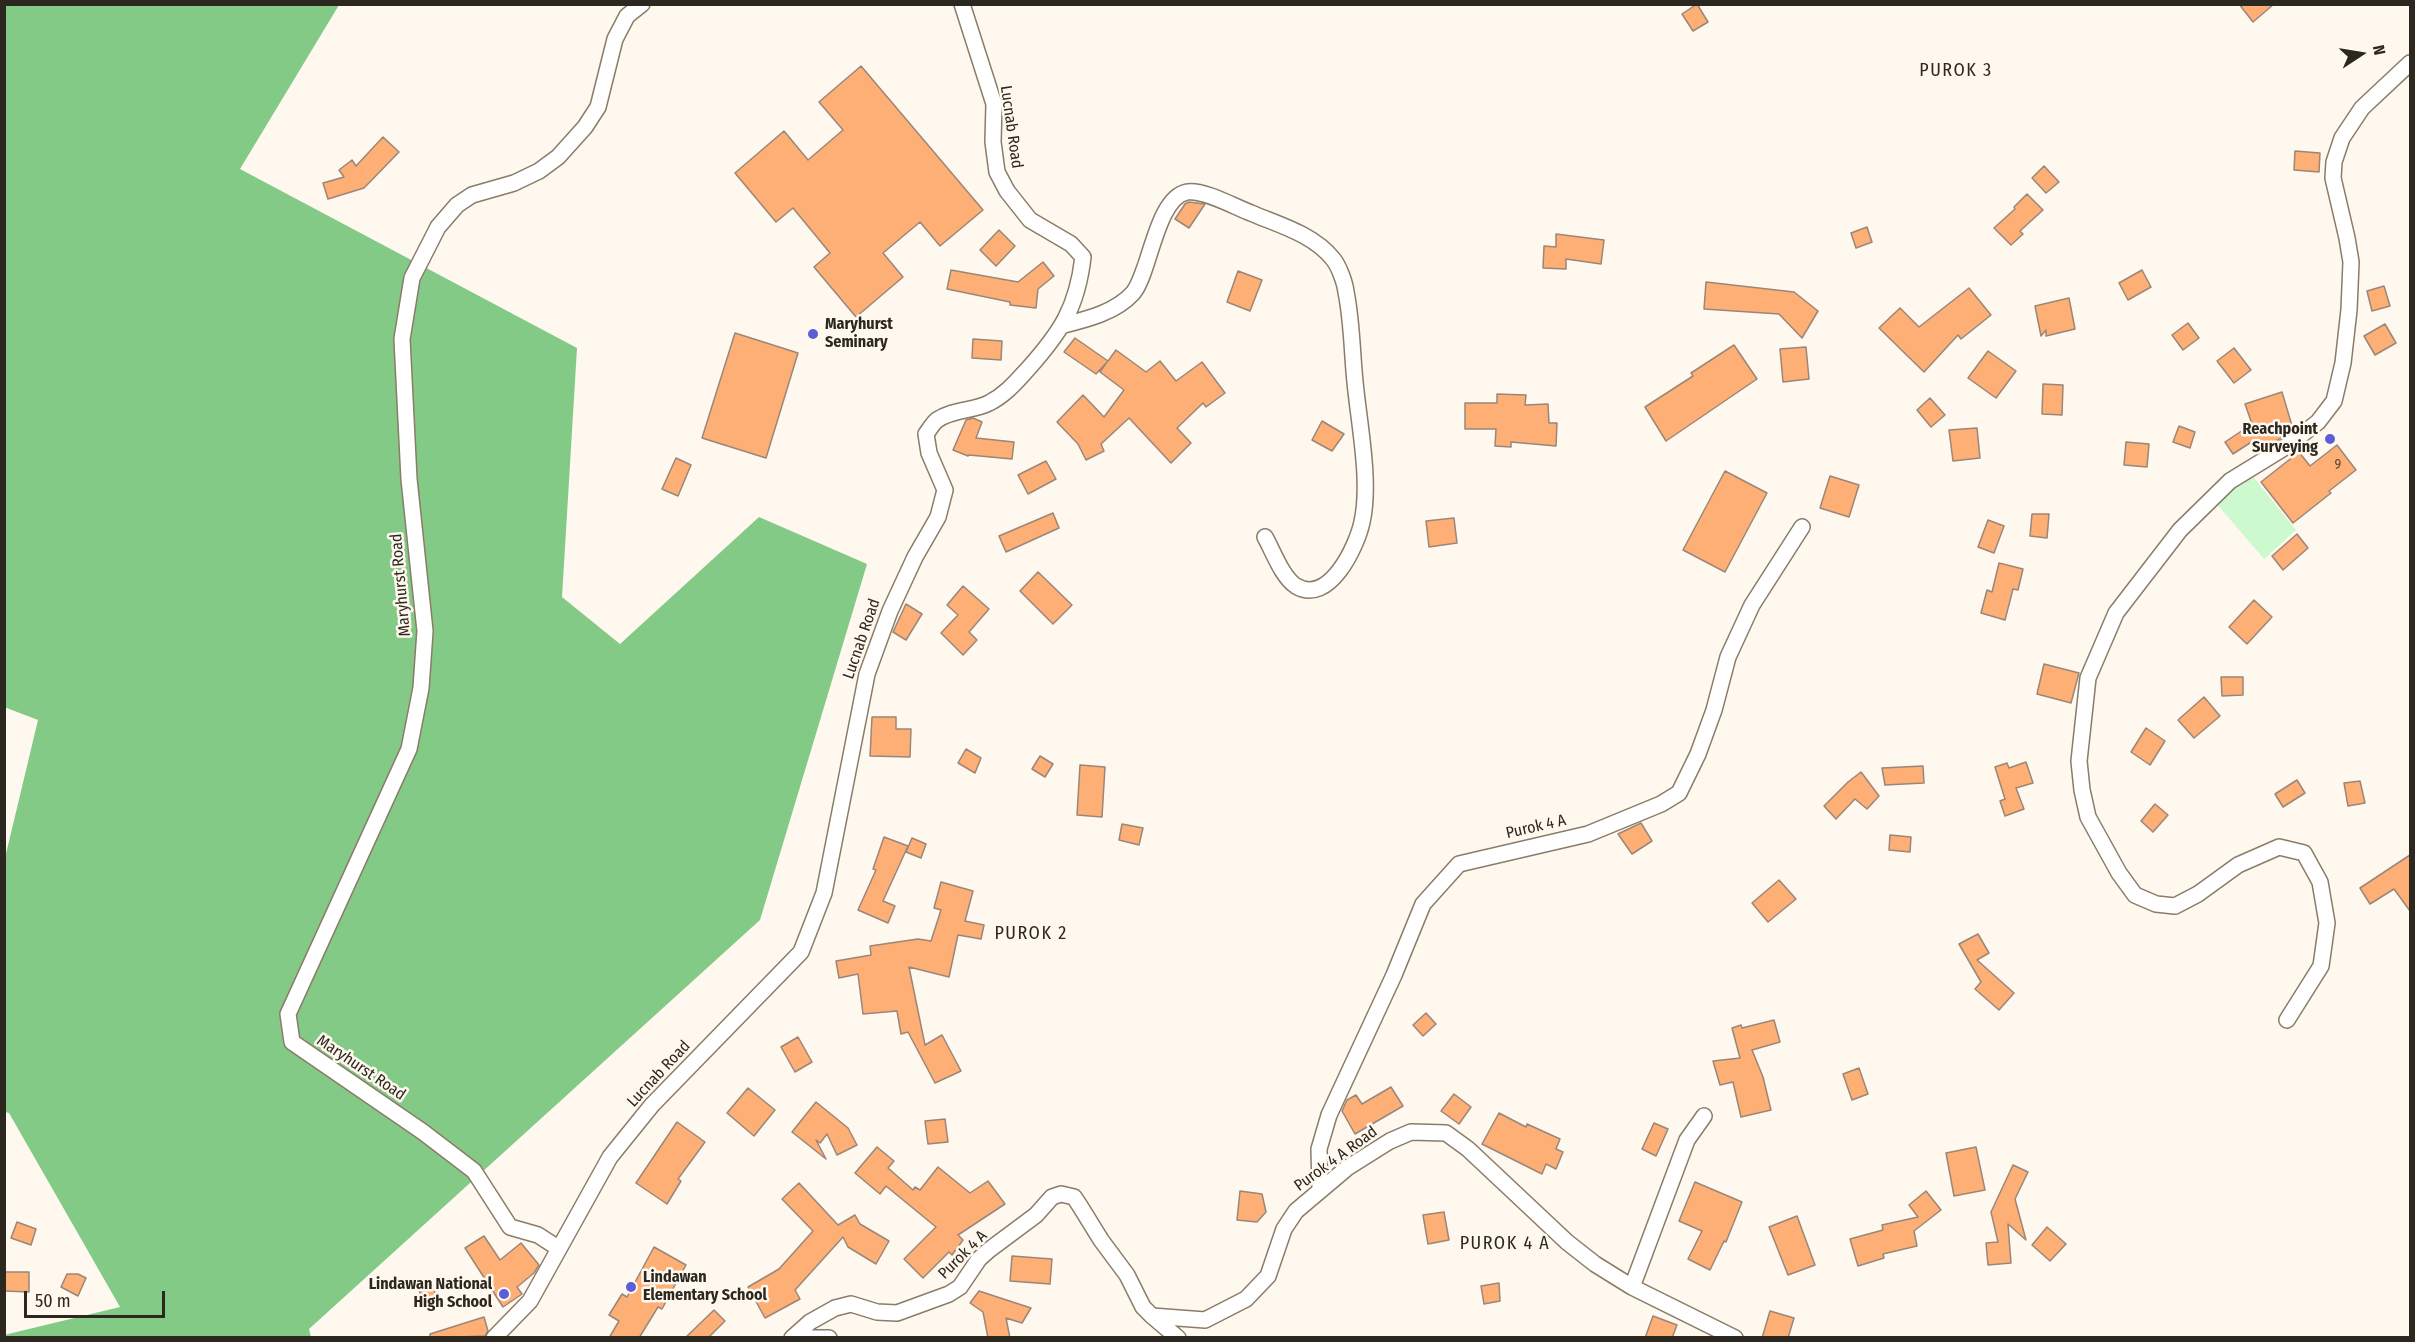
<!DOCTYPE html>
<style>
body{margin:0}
#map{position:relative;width:2415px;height:1342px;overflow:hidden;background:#fef8ef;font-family:"Fira Sans Condensed",sans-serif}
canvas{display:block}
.frame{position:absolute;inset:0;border:6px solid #2c271f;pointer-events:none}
.north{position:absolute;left:2331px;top:24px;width:60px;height:60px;-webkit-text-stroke:4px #fef8ef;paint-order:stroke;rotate:78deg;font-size:16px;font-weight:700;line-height:24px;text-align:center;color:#2c271f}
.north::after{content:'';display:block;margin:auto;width:21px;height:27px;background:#2c271f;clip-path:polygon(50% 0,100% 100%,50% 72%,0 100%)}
.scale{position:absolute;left:24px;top:1291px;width:141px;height:27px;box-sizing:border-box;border:3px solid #2c271f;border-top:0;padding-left:8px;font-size:18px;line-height:21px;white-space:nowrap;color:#2c271f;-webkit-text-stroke:4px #fef8ef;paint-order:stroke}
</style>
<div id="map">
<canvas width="2415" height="1342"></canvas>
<div class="frame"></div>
<div class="north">N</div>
<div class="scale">50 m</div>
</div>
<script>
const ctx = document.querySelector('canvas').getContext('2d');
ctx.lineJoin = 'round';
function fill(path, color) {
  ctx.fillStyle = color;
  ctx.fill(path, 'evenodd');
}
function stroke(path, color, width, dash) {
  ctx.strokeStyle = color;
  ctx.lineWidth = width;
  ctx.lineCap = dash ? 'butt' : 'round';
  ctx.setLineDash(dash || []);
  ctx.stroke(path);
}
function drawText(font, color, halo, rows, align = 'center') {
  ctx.font = font + ' "Fira Sans Condensed",sans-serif';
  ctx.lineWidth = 5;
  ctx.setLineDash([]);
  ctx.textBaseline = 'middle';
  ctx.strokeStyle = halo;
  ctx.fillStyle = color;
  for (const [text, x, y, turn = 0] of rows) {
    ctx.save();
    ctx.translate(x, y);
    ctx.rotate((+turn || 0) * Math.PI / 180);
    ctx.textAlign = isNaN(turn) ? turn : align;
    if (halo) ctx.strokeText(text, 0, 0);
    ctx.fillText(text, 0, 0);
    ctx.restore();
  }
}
const green = new Path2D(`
 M2251,474L2296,530L2264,559L2216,503Z`);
const forest = new Path2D(`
 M5,5H339L240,169L577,348L562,597L620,644L759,517L867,564L760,920L309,1329L311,1337L5,1338L4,1335L120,1307L9,1113L5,1112V858L38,720L4,707Z`);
const building = new Path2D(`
 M1697,4L1708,22L1693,31L1682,14Z
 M2239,4H2274L2253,22Z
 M861,66L983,210L940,246L920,222L883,253L903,277L856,317L814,267L830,253L793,208L776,222L735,173L784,131L808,160L843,130L819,102Z
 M383,137L399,152L364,188L328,199L323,183L344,177L339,170L352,160L356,166Z
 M2295,151L2320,153L2319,172L2294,170Z
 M2044,166L2059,182L2046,193L2032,178Z
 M2027,194L2043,210L2020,231L2023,234L2011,245L1994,228L2015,209L2014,207Z
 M1189,202L1205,204L1189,228L1175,219L1185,204Z
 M1867,227L1872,242L1856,248L1851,233Z
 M999,230L1015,246L996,266L980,250Z
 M1556,234L1604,240L1601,264L1566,259V269L1543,268L1544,246L1556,247Z
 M1043,262L1054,276L1038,289L1036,308L1010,305V302L947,289L951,270L1018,282Z
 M2142,270L2151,287L2128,300L2119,283Z
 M1238,271L1262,280L1250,311L1227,302Z
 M1706,282L1794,292L1818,311L1802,338L1779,314L1704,309Z
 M2384,286L2390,306L2372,311L2367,291Z
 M1969,288L1991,315L1961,339L1958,335L1924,372L1879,328L1900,308L1919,327Z
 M2069,298L2075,329L2046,336V330L2041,336L2035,306Z
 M2188,323L2199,338L2183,350L2172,335Z
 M2385,324L2396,343L2375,355L2364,336Z
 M735,333L798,353L766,458L702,438Z
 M1075,338L1108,361L1116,350L1146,372L1160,361L1176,381L1202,362L1225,393L1206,407L1203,403L1177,428L1191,443L1171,463L1129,418L1101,444L1104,451L1086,460L1078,444L1057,422L1083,395L1104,417L1124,390L1100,372L1107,362L1096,374L1064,352Z
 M973,339L1002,341L1001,360L972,358Z
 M1734,345L1757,379L1666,441L1645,407L1693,376L1691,373Z
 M1806,347L1809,379L1783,382L1780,349Z
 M2234,348L2251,370L2234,383L2217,361Z
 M1988,351L2016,371L1996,398L1968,378Z
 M2043,384L2063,385L2062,415L2042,414Z
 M2282,392L2293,429L2278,440L2258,446L2256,439L2233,454L2225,442L2252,424L2245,404Z
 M1497,394L1526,395L1525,405L1548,404L1549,423H1557L1556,446L1511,442V447L1495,446L1496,429H1465V403H1497Z
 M1930,398L1945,415L1931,427L1917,410Z
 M973,418L982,422L976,438L1014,442L1012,459L969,455L968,456L953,450L966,420Z
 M1322,421L1344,434L1332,451L1312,440Z
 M2179,426L2195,432L2190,448L2173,442Z
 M1977,428L1980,458L1953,461L1949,430Z
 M2126,442L2149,444L2147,467L2124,465Z
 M2337,445L2356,470L2329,491L2331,493L2293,523L2261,482L2299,452L2310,466Z
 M676,458L691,465L678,496L662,489Z
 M1046,461L1056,479L1028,494L1018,475Z
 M1725,471L1767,493L1725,572L1683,550Z
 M1830,476L1859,485L1849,517L1820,508Z
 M1053,513L1059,528L1006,552L999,536Z
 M2032,514H2049L2047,538L2030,536Z
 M1454,518L1457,543L1429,547L1426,521Z
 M1988,520L2004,526L1994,553L1978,547Z
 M2297,534L2308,548L2283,570L2272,556Z
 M1999,563L2023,569L2018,590L2013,589L2005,620L1981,613L1987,590L1992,592Z
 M1038,572L1072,605L1053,624L1020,591Z
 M963,586L989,609L969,632L977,640L963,655L941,633L958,615L947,605Z
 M2254,600L2272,617L2247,644L2229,627Z
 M906,604L922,614L906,640L893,632Z
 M2044,664L2079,673L2071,703L2037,694Z
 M2221,677H2243V695L2222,696Z
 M2204,697L2220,716L2194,738L2178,720Z
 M872,717H896V729H911L910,757L870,756Z
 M2146,728L2165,741L2150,765L2131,752Z
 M966,749L981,758L975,773L958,763Z
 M1040,756L1053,764L1045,777L1032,769Z
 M2026,762L2033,783L2016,788L2024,809L2005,816L2000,801L2005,799L1995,767L2007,763L2009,768Z
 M1080,765L1105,767L1102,817L1077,815Z
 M1923,766L1924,783L1885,785L1882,768Z
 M1861,772L1879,796L1867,809L1855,799L1836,819L1824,806L1848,782Z
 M2297,780L2305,793L2283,807L2275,794Z
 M2360,781L2365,803L2348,806L2344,783Z
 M2155,804L2168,815L2153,832L2141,821Z
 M1641,823L1652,841L1632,854L1618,834Z
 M1122,824L1143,828L1139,845L1119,840Z
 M1890,835L1911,837L1910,852L1889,850Z
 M884,837L908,846L883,901L895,906L888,923L858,910L876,870L873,869Z
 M912,838L926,844L921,858L906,852Z
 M2410,855V911L2394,889L2370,904L2360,888Z
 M1779,880L1796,899L1768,922L1752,903Z
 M941,882L973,891L965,921L984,925L981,939L958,935L949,977L909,967L925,1045L942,1035L961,1071L935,1083L908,1032L901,1034L897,1011L863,1014L858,974L839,978L836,961L871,955L870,946L918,939L931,941L941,910L934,908Z
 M1978,934L1989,953L1977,960L2014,993L1999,1010L1975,989L1981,982L1959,944Z
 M1426,1013L1436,1024L1423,1036L1413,1025Z
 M1774,1020L1780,1042L1752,1050L1763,1077L1771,1110L1741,1117L1733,1082L1720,1085L1713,1061L1740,1058L1732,1028L1741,1025L1742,1028Z
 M798,1037L812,1062L795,1072L781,1047Z
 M1859,1068L1868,1094L1852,1100L1843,1074Z
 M1391,1087L1403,1106L1355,1134L1342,1111L1347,1100L1356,1095L1362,1104Z
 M748,1088L775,1110L754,1136L727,1113Z
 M1454,1094L1471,1107L1459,1124L1441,1111Z
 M816,1102L848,1128L857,1145L837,1155L827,1134L820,1143L816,1140L826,1159L792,1132Z
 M1499,1113L1526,1127L1527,1124L1560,1139L1556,1149L1563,1152L1556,1169L1546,1164L1542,1174L1482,1144Z
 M945,1119L948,1142L928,1144L925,1121Z
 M677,1122L705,1142L678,1179L681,1181L667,1204L636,1183Z
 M1654,1123L1668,1129L1656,1156L1642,1149Z
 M877,1147L894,1161L888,1168L913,1190L915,1187L920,1190L938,1167L970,1193L988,1181L1005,1204L958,1235L963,1240L952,1255L949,1252L923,1278L904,1259L936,1227L886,1186L880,1194L855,1173Z
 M1976,1147L1985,1190L1954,1196L1946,1153Z
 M2013,1165L2028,1172L2015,1199L2026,1240L2008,1224L2011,1263L1988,1265L1986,1243L1998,1242L1991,1212Z
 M1695,1182L1742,1202L1726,1242L1724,1241L1710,1270L1688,1259L1702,1231L1679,1221Z
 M799,1183L838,1225L855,1215L860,1224L889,1241L876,1264L848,1247L843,1237L795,1290L800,1299L765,1318L748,1287L779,1269L813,1231L782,1199Z
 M1240,1191L1262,1194L1266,1212L1257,1222L1237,1220Z
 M1926,1191L1941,1210L1914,1231L1917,1246L1883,1254L1884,1258L1858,1266L1850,1239L1883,1230L1882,1225L1918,1217L1909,1205Z
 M1444,1212L1449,1240L1428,1244L1423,1215Z
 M1797,1216L1815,1265L1788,1275L1769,1227Z
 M17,1222L36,1229L31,1245L11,1238Z
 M2047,1227L2066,1244L2050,1261L2032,1245Z
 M484,1236L500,1260L521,1243L539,1265L534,1273L517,1287L522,1294L503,1307L465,1248Z
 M654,1247L686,1265L662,1309L658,1307L639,1338H609L619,1321L609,1315L622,1294L627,1297Z
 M1012,1256L1052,1259L1050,1284L1010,1281Z
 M4,1272H29V1292L4,1291Z
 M67,1274H78L86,1278L78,1296L61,1287Z
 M1499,1283L1500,1301L1484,1304L1481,1286Z
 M433,1286L438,1303L424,1306L419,1290Z
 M979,1291L1031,1308L1022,1323L1006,1318L1010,1338H988L983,1312L970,1303Z
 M714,1310L725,1321L708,1338H685Z
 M1770,1311L1794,1318L1788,1338H1762Z
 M1653,1316L1677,1325L1672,1338H1645Z
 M484,1317L488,1331L485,1336L430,1338V1334Z`);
const minor = new Path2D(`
 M1064,325C1088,319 1116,312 1133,293C1150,273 1156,198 1187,192C1203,189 1235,207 1251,213C1279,225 1313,234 1333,259C1339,266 1345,283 1346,292C1352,321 1352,353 1355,382C1359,424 1371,482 1362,522C1357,546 1329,606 1296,586C1282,577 1273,551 1265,537
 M2287,1020L2321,966L2327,923L2320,882L2304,853L2279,847L2238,865L2198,894L2175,906L2156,904L2135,895L2119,873L2088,817L2082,790L2079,761L2088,678L2116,613L2180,530L2230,481L2287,446L2318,422L2334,401L2343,363L2349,310L2351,262L2347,238L2333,178L2334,162L2342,138L2362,108L2410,63
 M1320,1189L1319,1149L1329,1115L1394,975L1423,904L1459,864L1588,834L1661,804L1679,793L1698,754L1714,710L1728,657L1752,605L1802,527
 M558,1248L538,1235L510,1227L474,1171L423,1132L292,1042L288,1014L409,749L421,688L425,631L409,479L402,339L412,278L438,227L457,205L472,195L514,183L539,171L558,157L585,127L598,107L615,39L627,16L642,4
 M1632,1287L1687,1140L1704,1116
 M1152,1316L1178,1338
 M494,1338L530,1301L610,1157L652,1105L801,952L824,893L867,674L890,611L915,557L938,517L945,490L929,453L926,434C929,430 933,423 937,420C953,409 974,411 989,403C1005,395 1016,382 1027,370C1061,332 1077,308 1083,257L1071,244L1030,220L1007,191L997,172L993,142L994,104L962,4
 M792,1338L810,1322L835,1308L851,1304L877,1312L897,1313L949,1294L960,1287L979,1259L989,1250L1036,1215L1052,1197L1061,1194L1074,1197L1080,1206L1101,1240L1127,1275L1143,1307L1152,1316L1205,1320L1246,1299L1268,1276L1284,1229L1296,1211L1347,1168L1390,1141L1411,1132L1446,1133L1468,1149L1567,1242L1595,1264L1632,1287L1735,1338
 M808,1338H829`);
const markers = [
 [813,334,6,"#5d5dd6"],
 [2330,439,6,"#5d5dd6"],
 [631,1287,6,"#5d5dd6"],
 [504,1294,6,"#5d5dd6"]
];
const numberNames = [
 ["9",2338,465]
];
const streetNames = [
 ["Lucnab Road",1011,127,82],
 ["Maryhurst Road",401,585,-95],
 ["Lucnab Road",862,639,-71],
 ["Purok 4 A",1536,827,-13],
 ["Maryhurst Road",361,1068,34],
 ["Lucnab Road",659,1074,-47],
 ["Purok 4 A Road",1336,1159,-36],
 ["Purok 4 A",963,1255,-45]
];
const poiNames = [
 ["Maryhurst",825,325],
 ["Seminary",825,343],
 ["Reachpoint",2318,430,"right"],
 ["Surveying",2318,448,"right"],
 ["Lindawan",643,1278],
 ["Elementary School",643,1296],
 ["Lindawan National",492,1285,"right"],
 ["High School",492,1303,"right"]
];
const neighbourhoodNames = [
 ["PUROK 3",1956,71],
 ["PUROK 2",1031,934],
 ["PUROK 4 A",1505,1244]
];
fill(green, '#cdf9ce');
fill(forest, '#84ca87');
fill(building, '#fdaf76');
stroke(building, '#9b8678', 1.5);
stroke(minor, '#8a7c69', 18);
stroke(minor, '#fff', 15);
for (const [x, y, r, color] of markers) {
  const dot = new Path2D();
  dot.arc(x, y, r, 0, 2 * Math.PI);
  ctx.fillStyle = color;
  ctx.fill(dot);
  stroke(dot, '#fef8ef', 2);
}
drawText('14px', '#604935', null, numberNames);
drawText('16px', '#2c271f', '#fef8ef', streetNames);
drawText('bold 16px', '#2c271f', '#fef8ef', poiNames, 'left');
ctx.letterSpacing = '1.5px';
drawText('18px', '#2c271f', '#fef8ef', neighbourhoodNames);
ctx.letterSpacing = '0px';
</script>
